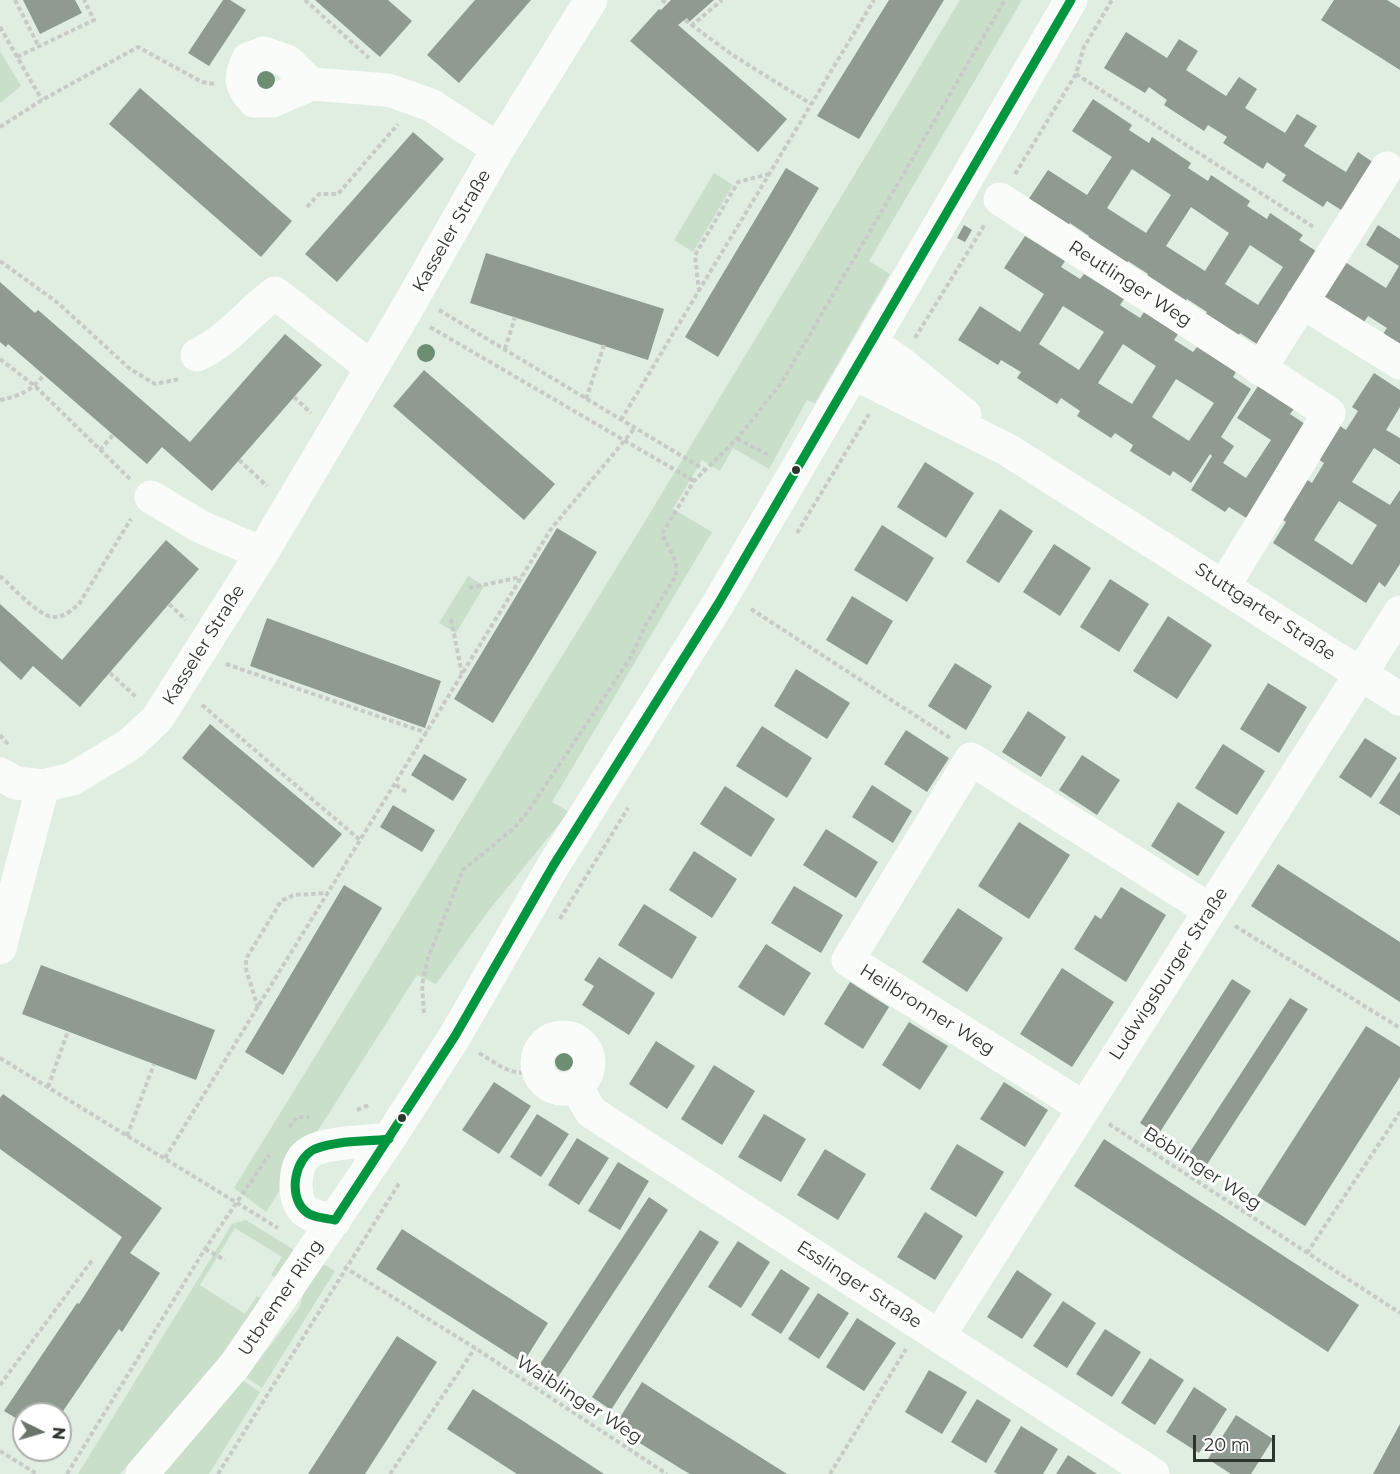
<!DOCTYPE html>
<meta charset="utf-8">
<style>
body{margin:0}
#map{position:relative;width:1400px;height:1474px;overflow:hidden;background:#e0ede1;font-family:Montserrat,sans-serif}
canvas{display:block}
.north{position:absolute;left:12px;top:1402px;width:60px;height:60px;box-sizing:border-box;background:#fff;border:2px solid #abafab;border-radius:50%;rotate:95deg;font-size:16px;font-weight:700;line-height:24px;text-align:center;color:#2d362d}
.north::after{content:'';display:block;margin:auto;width:21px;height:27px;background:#6c766c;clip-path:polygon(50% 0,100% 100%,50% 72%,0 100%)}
.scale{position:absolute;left:1193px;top:1435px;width:82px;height:27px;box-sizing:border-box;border:3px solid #2d362d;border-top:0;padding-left:8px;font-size:18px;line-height:21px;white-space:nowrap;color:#2d362d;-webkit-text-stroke:4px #fff;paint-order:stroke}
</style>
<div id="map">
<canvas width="1400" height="1474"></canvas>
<div class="north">N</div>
<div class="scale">20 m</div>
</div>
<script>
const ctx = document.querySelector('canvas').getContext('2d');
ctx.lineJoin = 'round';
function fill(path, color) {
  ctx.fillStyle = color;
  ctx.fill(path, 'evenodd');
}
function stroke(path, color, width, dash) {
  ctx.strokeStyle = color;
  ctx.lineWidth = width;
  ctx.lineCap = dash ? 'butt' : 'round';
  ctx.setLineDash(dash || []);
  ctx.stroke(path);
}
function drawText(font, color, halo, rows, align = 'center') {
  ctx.font = font + ' Montserrat,sans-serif';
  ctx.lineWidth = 6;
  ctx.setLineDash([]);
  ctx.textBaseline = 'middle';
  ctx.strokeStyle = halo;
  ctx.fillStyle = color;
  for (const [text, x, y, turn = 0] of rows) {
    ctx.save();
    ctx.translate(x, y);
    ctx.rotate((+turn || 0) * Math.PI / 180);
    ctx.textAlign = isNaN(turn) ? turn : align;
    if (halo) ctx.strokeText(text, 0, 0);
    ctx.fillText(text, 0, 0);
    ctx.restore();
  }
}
const green = new Path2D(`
 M960,0H1022L869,261L890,274L815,403L807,400L769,469L733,448L720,471L702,460L673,509L712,532L552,802L569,812L486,914L436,984L417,975L266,1212L234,1188L641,528Z
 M0,51L21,86L0,103Z
 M714,173L733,185L693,252L674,240Z
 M468,576L484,586L456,633L439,623Z
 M246,1220L299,1253L276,1278L271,1275L282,1257L235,1228L200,1285L245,1314L257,1296L261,1298L253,1319L120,1474H78L232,1224Z
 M313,1265H325L335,1271L262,1388L246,1377L299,1308Z
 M242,1380L260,1392L209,1474H163Z`);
const building = new Path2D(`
 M23,0H75L82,13L40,34Z
 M223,0H230L246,10L209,66L188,53Z
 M315,0H388L412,21L380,57Z
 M475,0H531L459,83L427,55Z
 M671,0H714L689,22L687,18L678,25L787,119L758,152L630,41L659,9L661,10Z
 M889,0H944L859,139L817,116Z
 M1334,0H1387L1400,8V70L1321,20Z
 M1126,32L1167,58L1179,39L1198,51L1186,70L1226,96L1239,77L1257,89L1245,108L1285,133L1297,114L1317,126L1304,146L1346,172L1358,152L1377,165L1346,213L1327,201L1323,207L1282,181L1286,175L1267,162L1263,169L1223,143L1227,137L1208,125L1204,131L1164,105L1167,100L1149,87L1145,93L1104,68Z
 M140,88L292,221L261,257L109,124Z
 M1093,99L1132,125L1129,130L1149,143L1152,137L1191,163L1188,168L1208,181L1211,175L1250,201L1247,206L1267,219L1270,213L1303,235L1299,240L1319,253L1260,346L1240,333L1236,339L1204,317L1207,312L1187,299L1183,304L1145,280L1148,274L1128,261L1125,267L1086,241L1089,236L1070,223L1066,229L1026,203L1048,170L1087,195L1112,157L1072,131ZM1132,169L1171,195L1146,233L1107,208ZM1191,207L1229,233L1205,271L1166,246ZM1250,245L1283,267L1258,305L1225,284Z
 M413,132L444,159L337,282L305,254Z
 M786,168L819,188L718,357L685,337Z
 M964,225L972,230L965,242L957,238Z
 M1378,225L1400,239V345L1383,334L1387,328L1368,316L1364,322L1323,296L1345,262L1386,288L1399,266L1366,245Z
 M1025,236L1065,261L1061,267L1080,279L1084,274L1124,299L1120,305L1140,318L1144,312L1178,334L1174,340L1193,352L1197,347L1236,372L1233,377L1251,389L1221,437L1234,446L1223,463L1246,478L1271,440L1237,418L1258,386L1294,409L1290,414L1308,426L1248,519L1229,507L1225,512L1191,490L1212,456L1210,454L1191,483L1173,471L1170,476L1130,451L1133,445L1115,433L1111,438L1077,416L1080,411L1061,398L1057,404L1017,378L1021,372L1001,360L998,365L958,340L980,306L1020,332L1044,294L1004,268ZM1063,306L1104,332L1079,370L1039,344ZM1123,344L1156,366L1132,404L1098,383ZM1176,379L1214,403L1189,441L1152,417Z
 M486,253L664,309L648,360L470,303Z
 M0,282L35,313L38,310L190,442L285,334L322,365L212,491L162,447L147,464L8,344L6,347L0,342Z
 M424,370L555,484L524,520L393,406Z
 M1374,373L1400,390V407L1386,430L1400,438V465L1374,448L1352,482L1390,505L1400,490V564L1385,587L1379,582L1366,603L1273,543L1286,522L1280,518L1306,479L1312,483L1324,463L1318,459L1340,426L1346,430L1358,411L1352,407ZM1339,501L1377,525L1352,565L1314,540Z
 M925,462L974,493L946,538L897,507Z
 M1000,509L1033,531L999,583L966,562Z
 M882,525L934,558L907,602L854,570Z
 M557,528L597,552L493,723L454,699Z
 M166,540L199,569L80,707L33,666L21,680L0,661V604L62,660Z
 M1054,544L1091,568L1060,616L1023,592Z
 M1110,579L1149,604L1119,652L1080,627Z
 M852,596L893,621L867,665L826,640Z
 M1168,616L1212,645L1177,699L1133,671Z
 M267,618L441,681L425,728L250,666Z
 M955,663L992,686L966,730L928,706Z
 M796,669L850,703L827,739L774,706Z
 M1268,683L1307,707L1279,753L1240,729Z
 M1028,711L1066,737L1041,777L1002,752Z
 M210,724L342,834L313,868L182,758Z
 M762,726L812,758L787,798L736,766Z
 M906,730L949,758L927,792L884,764Z
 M1365,738L1397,758L1371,798L1339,777Z
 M1223,744L1265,771L1237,815L1195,788Z
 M424,754L467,779L453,801L411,775Z
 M1082,755L1120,780L1097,815L1059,790Z
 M1400,771V816L1379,803Z
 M872,785L912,811L893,843L852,817Z
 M725,786L775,819L751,857L700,824Z
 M1178,802L1225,832L1198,876L1151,846Z
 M393,805L435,830L422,852L380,827Z
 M1019,822L1070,855L1029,919L978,886Z
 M826,829L878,862L856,898L803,865Z
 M694,851L737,879L712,918L669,890Z
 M1278,864L1400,942V1002L1251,906Z
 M344,885L382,908L283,1075L245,1052Z
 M794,886L843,915L821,953L771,923Z
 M1121,887L1166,915L1126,982L1074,949L1095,915L1101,919Z
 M644,904L697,937L672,979L618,945Z
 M958,908L1003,938L967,992L922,962Z
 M766,944L811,973L784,1016L738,987Z
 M599,957L655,993L629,1035L582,1005L594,986L584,980Z
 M41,965L215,1030L196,1080L22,1014Z
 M1062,968L1114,1002L1072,1067L1020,1034Z
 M1232,979L1251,991L1158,1135L1140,1123Z
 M850,982L889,1007L863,1049L824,1024Z
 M1290,998L1308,1009L1206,1166L1188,1155Z
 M909,1022L948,1046L920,1090L882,1065Z
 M1366,1026L1400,1047V1077L1305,1226L1257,1196Z
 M656,1041L695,1066L667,1109L629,1084Z
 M714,1065L755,1091L722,1145L681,1119Z
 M494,1082L531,1106L499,1154L462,1130Z
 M1004,1082L1048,1110L1025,1147L980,1119Z
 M3,1094L162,1208L130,1253L160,1273L122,1332L119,1329L61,1414H24V1423L4,1411L77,1303L79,1304L122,1237L0,1149V1098Z
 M537,1114L569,1134L541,1177L510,1157Z
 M764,1114L806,1139L781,1182L738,1157Z
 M577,1138L609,1158L579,1205L548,1185Z
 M1104,1139L1359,1305L1328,1352L1074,1186Z
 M957,1144L1004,1172L976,1217L930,1189Z
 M825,1149L866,1174L838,1220L797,1195Z
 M618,1162L649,1181L620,1230L588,1211Z
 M649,1197L668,1210L558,1377L540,1364Z
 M925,1212L963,1236L935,1280L897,1257Z
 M402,1229L548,1323L523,1363L376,1269Z
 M700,1230L719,1242L611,1410L592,1397Z
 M738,1241L770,1262L741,1308L708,1287Z
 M781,1269L810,1288L781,1334L751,1315Z
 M1017,1270L1052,1294L1022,1339L987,1317Z
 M818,1293L849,1313L819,1359L788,1339Z
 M1063,1301L1096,1323L1067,1368L1033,1346Z
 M857,1318L896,1343L864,1391L826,1367Z
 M1105,1329L1141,1352L1112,1397L1076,1374Z
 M397,1336L437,1362L365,1474H308Z
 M1150,1358L1184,1380L1155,1425L1121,1403Z
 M929,1370L967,1392L942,1434L905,1412Z
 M642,1382L687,1411L787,1474H690L683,1470L614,1427Z
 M1194,1387L1227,1409L1199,1453L1166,1432Z
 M473,1389L523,1421L604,1474H517L472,1445L447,1429Z
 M977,1399L1011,1420L986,1463L951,1442Z
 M1236,1415L1273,1439L1251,1474H1231L1208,1459Z
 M1400,1424V1474H1373Z
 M1021,1426L1058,1449L1043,1474H998L994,1472Z
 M1068,1455L1097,1474H1056Z`);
const path = new Path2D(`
 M15,0L39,47
 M305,0L369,58
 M662,0L667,4
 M685,20L731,54L811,104
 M691,26L722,0
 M0,27L42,100
 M17,57L94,20L84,0
 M1076,74L1315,228
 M0,127L42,100L138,47L202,82L214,84
 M1015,174L1076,74L1084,47L1112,0
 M307,207L319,194H338L398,124
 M0,261L58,303L130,369L155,384L180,379
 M699,292L695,255L738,182L769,174
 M439,310L705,470
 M430,327L694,481
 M915,338L985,224
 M505,349L515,317
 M0,359L35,386L130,479
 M294,397L311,413
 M586,399L604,345
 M0,400C20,396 31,391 44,375
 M621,420L874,0
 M737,439L771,456
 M100,450L113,435
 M239,460L267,486
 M797,533L869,414
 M0,576C12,586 38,616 53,617C63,618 72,610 79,604L131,519
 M469,588L521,577
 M169,604L186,620
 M751,609L950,738
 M451,619L462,674
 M226,664L427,733
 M110,673L136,697
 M202,705L361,841
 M0,735L8,744
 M396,785L408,793
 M560,919L628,808
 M1235,926L1400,1028
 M258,1008L246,969V959L281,901L294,895L328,893
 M424,1013L422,985L428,958L463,870L514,828L527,813L631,657L646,624L676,576V562L662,534L694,481L737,439L782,382L1005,0
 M479,1053C501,1066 512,1078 538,1070
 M0,1058L278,1228
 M48,1087L68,1031
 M357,1110L369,1105
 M1109,1124L1400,1313
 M289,1127L297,1117H309
 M127,1136L154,1064
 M165,1158L551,529L635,428
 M205,1249L225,1260
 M1307,1253L1400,1112
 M344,1267L475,1348L667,1474
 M0,1385L93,1259
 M0,1451L37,1474
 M67,1474L205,1249L269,1155
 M218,1474L400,1182
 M390,1474L475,1348
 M830,1474L906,1349`);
const minor = new Path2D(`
 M311,84L287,61L264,53L248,59C239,78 240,86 254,101H272L311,84L388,90L431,105L498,149
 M1000,199L1329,413L1224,586
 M1302,302L1400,363
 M871,343L901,363L965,415
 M197,355C229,340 248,313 275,293L372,368
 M1260,369L1387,168
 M853,373L1008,450L1400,699
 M151,497L201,527L262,553
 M0,774L16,783L43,786L72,779L129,745L157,719L262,553L405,312L498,149L591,0
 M0,948L43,786
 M537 1063a26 26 0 1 1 52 0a26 26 0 1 1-52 0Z
 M576,1086L591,1112L1153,1474
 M1083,1107L848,960L971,759L1210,910
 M335,1220C325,1218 311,1217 304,1210C292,1197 294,1165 307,1154C323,1141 369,1142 389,1139
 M939,1336L1400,612
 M142,1474L235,1365L389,1139L455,1036L553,866L718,604L1071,0`);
const bus1 = new Path2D(`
 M335,1220L455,1036L553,866L718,604L1071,0
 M335,1220C325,1218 312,1218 304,1210C288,1194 295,1158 315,1149C338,1140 365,1142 389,1139`);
const trees = [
 [266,80],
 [426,353],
 [564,1062]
];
const markers = [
 [796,470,5,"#2d362d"],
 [402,1118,5,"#2d362d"]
];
const streetNames = [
 ["Kasseler Straße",452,231,-60],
 ["Reutlinger Weg",1130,284,33],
 ["Stuttgarter Straße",1265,612,33],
 ["Kasseler Straße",204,645,-58],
 ["Ludwigsburger Straße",1169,974,-57],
 ["Heilbronner Weg",927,1010,32],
 ["Böblinger Weg",1202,1169,33],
 ["Esslinger Straße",859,1285,33],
 ["Utbremer Ring",281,1298,-56],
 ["Waiblinger Weg",579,1400,33]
];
fill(green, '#c9dfca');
fill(building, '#8f9a90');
stroke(path, '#c7cbc7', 4, [4.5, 3]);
stroke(minor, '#fafcfa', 33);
stroke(bus1, '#009640', 9);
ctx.fillStyle = '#6e8e74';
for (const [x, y] of trees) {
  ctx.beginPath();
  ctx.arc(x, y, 9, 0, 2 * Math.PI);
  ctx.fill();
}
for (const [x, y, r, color] of markers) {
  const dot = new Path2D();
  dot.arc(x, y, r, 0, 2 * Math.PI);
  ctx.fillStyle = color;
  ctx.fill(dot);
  stroke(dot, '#fff', 2);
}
drawText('18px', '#2d362d', '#fff', streetNames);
</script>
